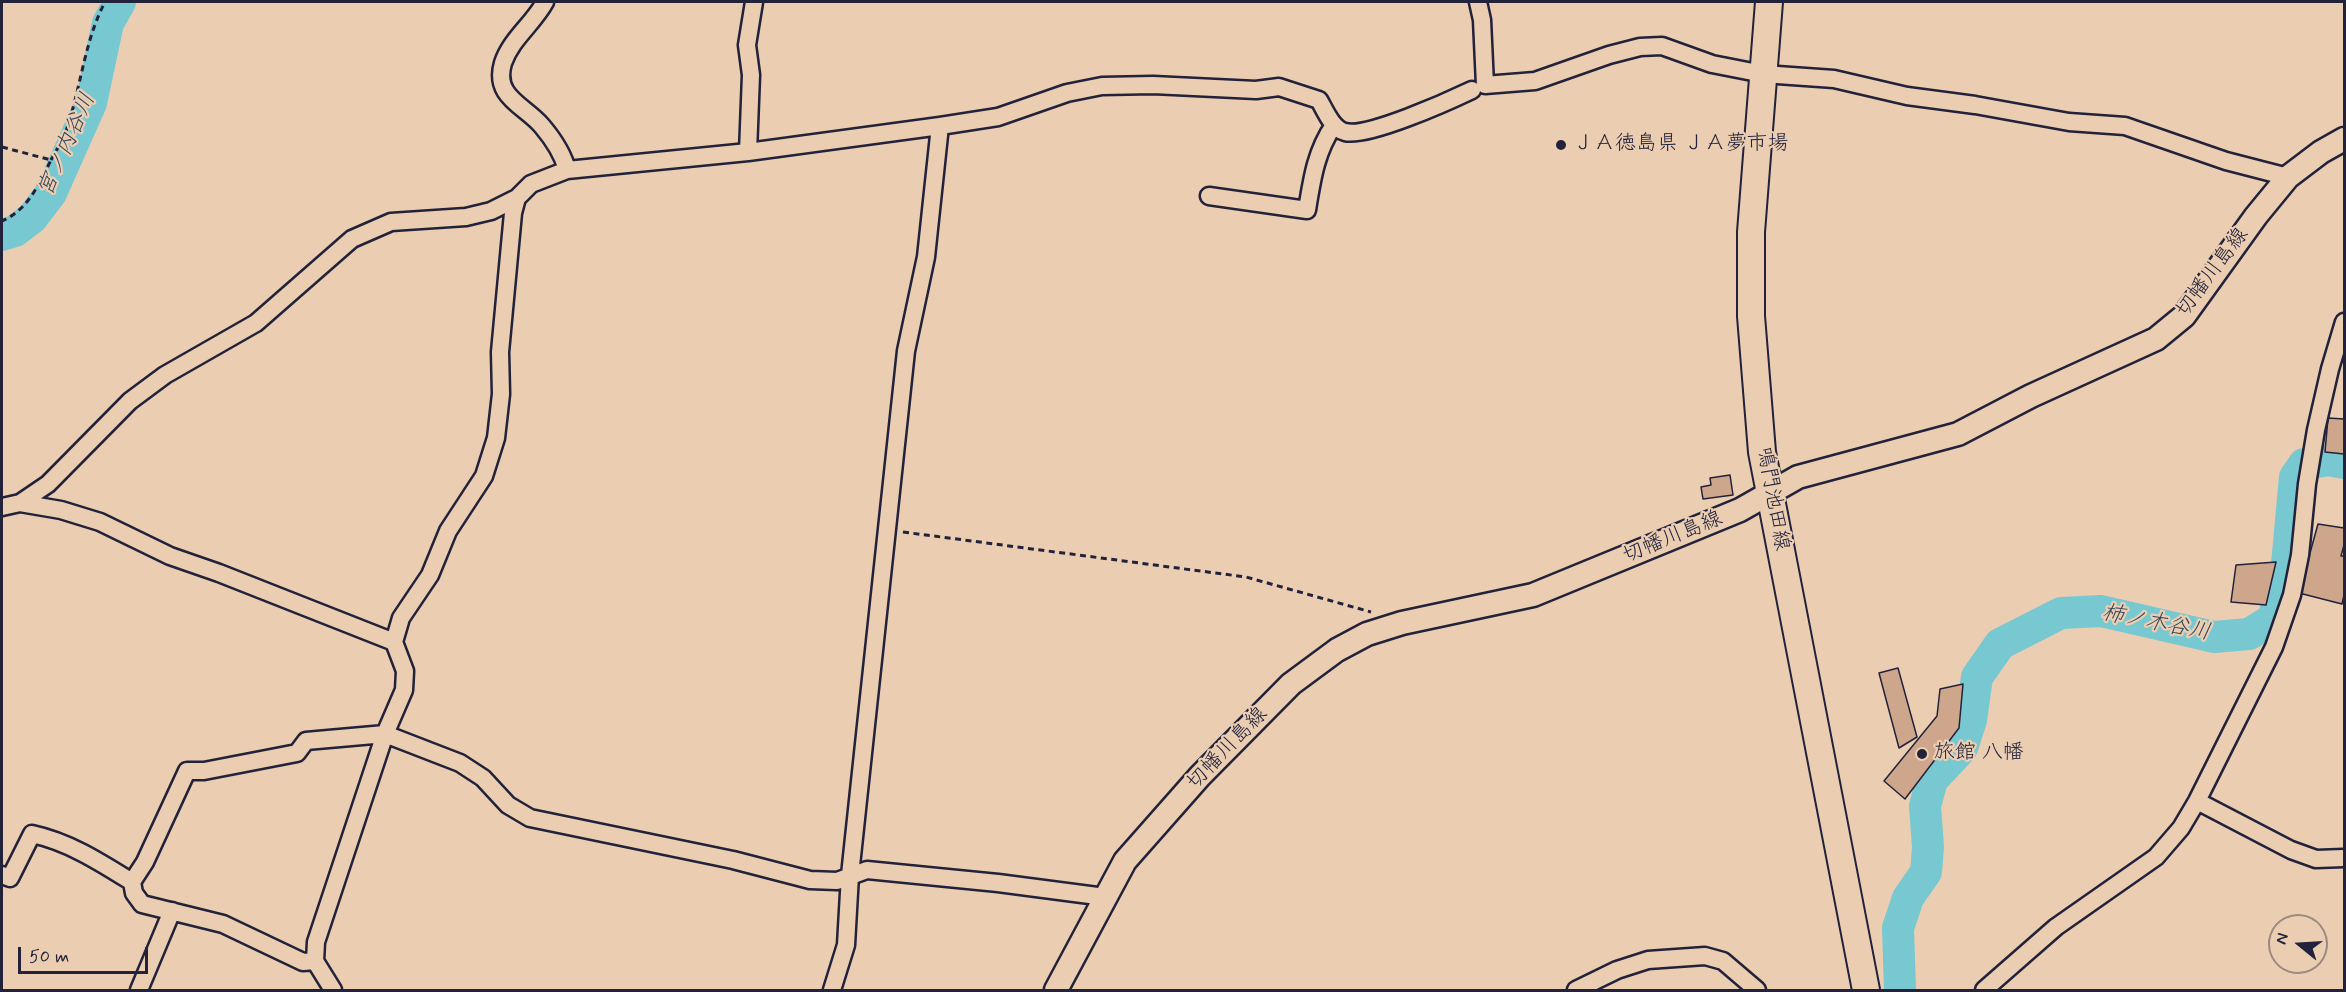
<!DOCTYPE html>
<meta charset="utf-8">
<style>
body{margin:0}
#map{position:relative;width:2346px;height:992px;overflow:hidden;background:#ebceb2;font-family:Mynerve,sans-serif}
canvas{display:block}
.frame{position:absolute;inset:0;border:3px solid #22223b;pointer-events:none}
.north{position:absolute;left:2268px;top:914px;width:60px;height:60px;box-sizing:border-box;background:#ebceb2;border:2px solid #9b8982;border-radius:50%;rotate:288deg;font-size:16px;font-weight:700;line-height:24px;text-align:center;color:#22223b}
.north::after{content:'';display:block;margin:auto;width:21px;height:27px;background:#22223b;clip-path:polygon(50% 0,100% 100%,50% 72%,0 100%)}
.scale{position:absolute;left:18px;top:947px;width:130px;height:27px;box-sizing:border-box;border:3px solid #22223b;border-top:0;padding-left:8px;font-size:18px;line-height:21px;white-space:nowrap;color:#22223b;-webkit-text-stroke:4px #ebceb2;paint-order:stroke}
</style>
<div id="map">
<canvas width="2346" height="992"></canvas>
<div class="frame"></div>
<div class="north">N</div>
<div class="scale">50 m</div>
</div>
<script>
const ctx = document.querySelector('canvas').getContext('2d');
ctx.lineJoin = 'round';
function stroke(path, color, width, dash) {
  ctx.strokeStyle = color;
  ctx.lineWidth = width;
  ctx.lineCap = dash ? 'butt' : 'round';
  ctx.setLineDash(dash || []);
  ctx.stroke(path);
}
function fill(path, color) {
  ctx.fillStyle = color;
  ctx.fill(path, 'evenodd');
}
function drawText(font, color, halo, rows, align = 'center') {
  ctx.font = font + ' Mynerve,"Klee One",sans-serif';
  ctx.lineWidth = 4.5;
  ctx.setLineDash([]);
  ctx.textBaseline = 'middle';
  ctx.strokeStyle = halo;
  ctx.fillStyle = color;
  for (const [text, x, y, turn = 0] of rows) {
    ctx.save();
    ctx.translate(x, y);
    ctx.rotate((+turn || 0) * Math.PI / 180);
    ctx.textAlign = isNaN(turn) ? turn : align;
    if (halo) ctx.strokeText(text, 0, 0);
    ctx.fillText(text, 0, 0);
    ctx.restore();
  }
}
const river = new Path2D(`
 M2,235L15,231L32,218L51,193L91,103L108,23L120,2
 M1900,990L1898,928L1908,898L1926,872L1928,847L1925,806L1932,780L1962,748L1971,720L1977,677L2000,644L2061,613L2101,611L2214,637L2249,634L2272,620L2285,586L2295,477L2304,464L2329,460L2344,463`);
const building = new Path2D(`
 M2328,418L2344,419V454L2325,452Z
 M1730,475L1733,495L1703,499L1701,487L1711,485L1710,478Z
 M2318,524L2344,528V545L2341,556H2344V595L2342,604L2299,593Z
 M2276,562L2266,605L2231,602L2236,565Z
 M1898,668L1917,737L1899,748L1879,673Z
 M1963,684L1959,728L1905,799L1884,781L1937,716L1940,689Z`);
const path = new Path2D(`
 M2,147L51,160C39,184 28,210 2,221
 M51,160C56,150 63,141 66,131C81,88 84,42 105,2
 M903,532L1246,577L1371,612`);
const minor = new Path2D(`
 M545,2C533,24 511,39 503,63C493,97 524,105 542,126C553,139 563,154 567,170
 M1478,2L1482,20L1485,85L1535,81L1609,55L1640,47L1662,46L1712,64L1763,74L1834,79L1907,96L1975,105L2069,122L2125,126L2226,161L2288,177
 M748,152L751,75L747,45L754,2
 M1209,196L1307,210C1312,179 1316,151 1334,125
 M20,503L61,510L100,522L170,556L219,573L394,642
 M2,507L20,503L48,484L130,401L165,375L256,323L352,239L391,222L466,217L491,211L517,198L531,184L567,170L748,152L940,126L998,117L1067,93L1102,86L1153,85L1256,90L1279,87L1319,100C1325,110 1332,129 1345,132C1367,138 1449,101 1472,90
 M2197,801L2291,850L2316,859L2344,858
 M2,875L10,878L32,834C69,842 100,862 132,882
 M315,961L303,962L223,924L142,904L134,893L132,882L145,862L187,771H204L297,753L306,741L385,734L460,763L483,778L508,805L530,818L733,860L810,880L837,881L867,870L998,883L1105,897
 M139,990L172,911
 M333,990L315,961L316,942L385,734L404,690L405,671L394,642L401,618L430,575L448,531L484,476L496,438L501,394L500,352L513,213L517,198
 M832,990L846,945L850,875L906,351L926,257L940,126
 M1576,990L1617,970L1648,960L1705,956L1723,961L1757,990
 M1984,990L2056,927L2156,857L2181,828L2197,801L2274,647L2292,595L2300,555L2307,484L2316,430L2330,369L2344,322`);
const secondary = new Path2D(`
 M1056,990L1125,861L1200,776L1291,684L1337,650L1367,634L1402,623L1533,595L1740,510L1798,477L1958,434L2031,396L2156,339L2184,316L2256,216L2288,177L2321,152L2344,139`);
const primary = new Path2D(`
 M1769,2L1751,232V316L1762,452L1866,990`);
const markers = [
 [1561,145,6,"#22223b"],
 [1922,754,6,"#22223b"]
];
const poiNames = [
 ["ＪＡ徳島県 ＪＡ夢市場",1573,145],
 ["旅館 八幡",1934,754]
];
const streetNames = [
 ["切幡川島線",2213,273,-53],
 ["鳴門池田線",1772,499,80],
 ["切幡川島線",1673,538,-22],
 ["切幡川島線",1228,749,-46]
];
const waterNames = [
 ["宮ノ内谷川",68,145,-66],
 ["柿ノ木谷川",2156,624,11]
];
stroke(river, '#77c8d0', 32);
fill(building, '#cea68b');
stroke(building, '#22223b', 1.5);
stroke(minor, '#22223b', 21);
stroke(secondary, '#22223b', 27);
stroke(primary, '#22223b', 30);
stroke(path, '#22223b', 3, [6, 4.5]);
stroke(minor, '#ebceb2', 16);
stroke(secondary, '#ebceb2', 22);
stroke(primary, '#ebceb2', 26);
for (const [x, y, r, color] of markers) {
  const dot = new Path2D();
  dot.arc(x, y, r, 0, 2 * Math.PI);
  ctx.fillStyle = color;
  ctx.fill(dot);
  stroke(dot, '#ebceb2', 2);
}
drawText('21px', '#22223b', '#ebceb2', poiNames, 'left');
drawText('21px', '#22223b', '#ebceb2', streetNames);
drawText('italic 22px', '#334359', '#ebceb2', waterNames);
</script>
